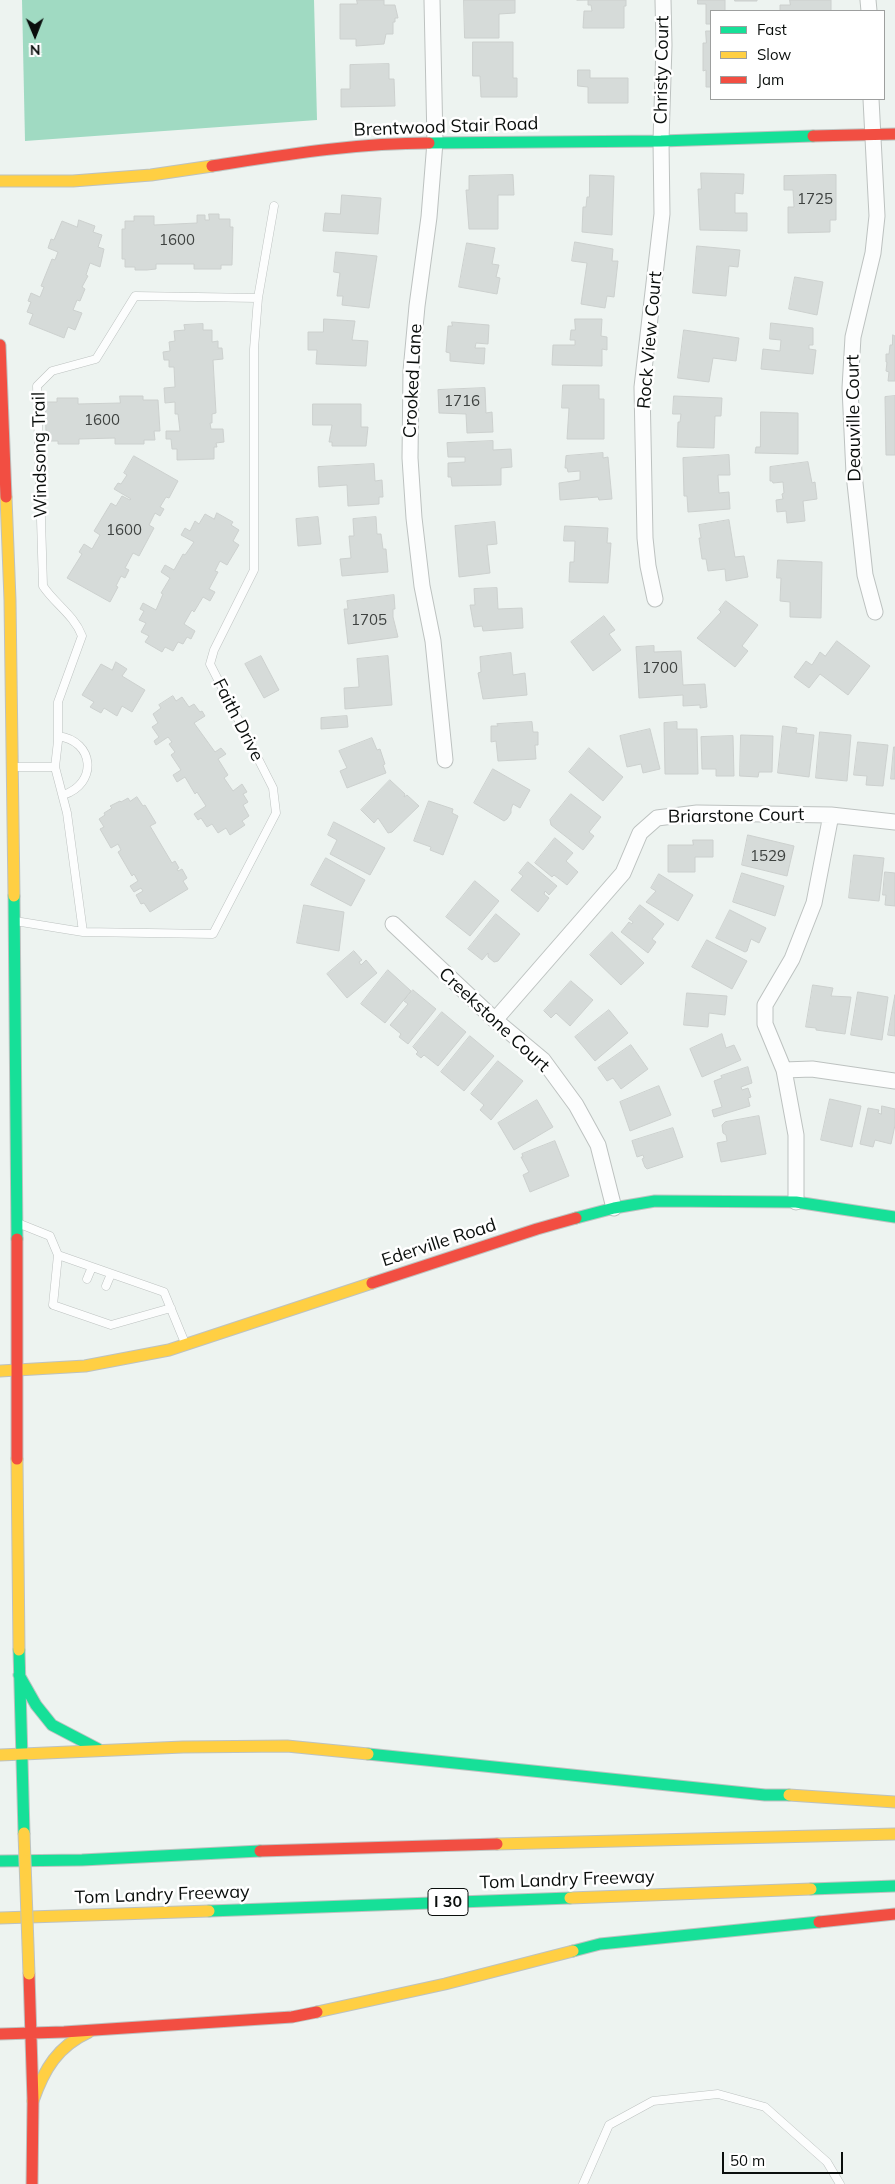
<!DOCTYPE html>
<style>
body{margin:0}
#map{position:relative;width:895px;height:2184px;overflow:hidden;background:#edf3f0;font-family:Mulish,sans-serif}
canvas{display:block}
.legend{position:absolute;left:710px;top:10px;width:175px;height:90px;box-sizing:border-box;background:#fff;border:1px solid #9d9f9e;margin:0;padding:6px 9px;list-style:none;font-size:15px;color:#0a0e0c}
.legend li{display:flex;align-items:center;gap:10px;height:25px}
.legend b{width:25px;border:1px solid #9d9f9e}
.north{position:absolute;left:10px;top:10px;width:50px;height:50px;-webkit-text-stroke:4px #fff;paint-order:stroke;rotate:179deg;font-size:14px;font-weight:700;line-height:20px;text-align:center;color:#0a0e0c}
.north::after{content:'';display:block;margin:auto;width:18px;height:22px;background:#0a0e0c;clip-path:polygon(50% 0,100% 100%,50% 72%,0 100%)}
.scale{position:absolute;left:722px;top:2152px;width:121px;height:22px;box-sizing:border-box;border:2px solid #0a0e0c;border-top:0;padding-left:6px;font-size:15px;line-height:18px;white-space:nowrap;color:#0a0e0c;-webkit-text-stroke:4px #fff;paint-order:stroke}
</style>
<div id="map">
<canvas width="895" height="2184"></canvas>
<ul class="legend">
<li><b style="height:6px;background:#16e098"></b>Fast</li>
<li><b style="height:6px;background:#ffcf43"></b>Slow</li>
<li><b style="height:6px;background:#f24e42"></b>Jam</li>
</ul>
<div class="north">N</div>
<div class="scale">50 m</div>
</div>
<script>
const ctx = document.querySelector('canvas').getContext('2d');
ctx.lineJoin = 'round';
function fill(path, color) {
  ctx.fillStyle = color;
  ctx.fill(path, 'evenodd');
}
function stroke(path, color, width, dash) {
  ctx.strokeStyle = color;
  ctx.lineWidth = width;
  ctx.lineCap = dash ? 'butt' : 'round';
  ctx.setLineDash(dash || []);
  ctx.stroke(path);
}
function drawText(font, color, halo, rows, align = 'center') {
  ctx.font = font + ' Mulish,sans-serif';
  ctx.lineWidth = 5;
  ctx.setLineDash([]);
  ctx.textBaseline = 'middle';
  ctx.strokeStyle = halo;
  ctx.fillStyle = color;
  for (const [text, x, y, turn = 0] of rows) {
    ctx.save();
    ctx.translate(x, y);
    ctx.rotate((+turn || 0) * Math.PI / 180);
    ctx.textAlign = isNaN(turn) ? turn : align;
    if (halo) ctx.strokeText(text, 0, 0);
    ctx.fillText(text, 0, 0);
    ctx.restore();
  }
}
const forest = new Path2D(`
 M22,0H314L317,120L25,141Z`);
const building = new Path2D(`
 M357,0H384V5H395L398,18H395V22H393V34H386L384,44L356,46V39H340V4H357Z
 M464,0H515V13L499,14V38H465Z
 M577,0H626V6H624V28H583L584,11H592L591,5H588V0Z
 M698,0H725V11H711V24H706V4H698Z
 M735,0H757V1H735Z
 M790,0H831V11H780V5H790Z
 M706,31H711V87H706V70L703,71V43H706Z
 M473,42H513V78H517V97H481L480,76H473Z
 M389,64V79H394L395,106L341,107V89H350V65Z
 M578,70H590V78H628V103H588V87L578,86Z
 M701,173L744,174L743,194L735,193V213H747V231L700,230L698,189H701Z
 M513,175L514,195H498V229H469L466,190H469V176Z
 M590,175L614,176L612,235L582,232L583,207H586L587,197H589Z
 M836,175V220H830V232L788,233V207H794L793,190H784V176Z
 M342,195L381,198L378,234L323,231L325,213L340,214Z
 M209,214H219V219H230V227H233L232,265H221V269H194V264H156V269L147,270H135V267H125V259H122V229H125V221H134V216H154V225L197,223V215H205V220H209Z
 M79,220L95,226L93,232L102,235L98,247L104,249L100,267L90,263L86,275L88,276L82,287L85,289L80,301L77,300L73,310L82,313L75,330L68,327L64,338L29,324L33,314L27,312L31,302L28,301L31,293L40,297L44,287L41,286L52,259L55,260L58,252L48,248L51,239L54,240L62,221L77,227Z
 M575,242L613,249L612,261H618L614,297L607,296L605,308L581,304L587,263L572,261Z
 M467,243L495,248L492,264L499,265L496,277L500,278L497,294L459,287Z
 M697,246L740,250L738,267L729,266L726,296L693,293Z
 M336,252L377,256L369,308L342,305L343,296H337L340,273L334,272Z
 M795,277L823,282L817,315L789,309Z
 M324,319L355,321L352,340L368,341L366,366L316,364L317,350H308V332H323Z
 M575,319H602L601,336L607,337V350L602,349V366L552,365L553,345H575V340H570L571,330H575Z
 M452,322L489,325L488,344L476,343L475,348H485L484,364L450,361V353L446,352L448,326H452Z
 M771,323L813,328V345H809V349L816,350L813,374L761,369L763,349L780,351L781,340L770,339Z
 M203,324V330H212V342L218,341V348H222L223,359L213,360L216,413L212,414V423H210L211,429H223L224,442L216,443L217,447H214V459L177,460V449H172L171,439H166V431H180L178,414H175V402L165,403L164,388L175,387L174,367H169V360H164L163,352L170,351L169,342L175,341L174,331L185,330L184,325Z
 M684,330L739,338L736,361L713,358L709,382L678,378Z
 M893,335L895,336V381H888L889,372L886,371L887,362H886V354H889L890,345H892Z
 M563,385H599V399H604V439H567L569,408H562Z
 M485,388L486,413L492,412L493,432L467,433L466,414L439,413L438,390Z
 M120,396H143V400H158L160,431H154L155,440H144V444H115V438L79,439V444H58V441H48V433H46L45,402H57V398H78V404L120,403Z
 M674,396L722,398L721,416H715L714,448L677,447L678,422H680L681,414H673Z
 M895,396V455H886L885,397Z
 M313,404H361V427H368L366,446H332V442H329L332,425H313Z
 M761,412L798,413V454L755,453L756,447H760Z
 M493,441V450L511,449L512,467L501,468V485L452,486L451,477H448V463L465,462V457H448L447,443Z
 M603,453V458L608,457L612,499L599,500L598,497L560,500L559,483L580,480V471L568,472L567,468H565L566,456Z
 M729,455L730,475H718L719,493L729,492L730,509L688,512L687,496H684L683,458Z
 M134,456L178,481L169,498L166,497L160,507L164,509L160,516L155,513L149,525L154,528L139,556L133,553L125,568L129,570L125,578L121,576L116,586L118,587L110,602L67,578L82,554L79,552L84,544L92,549L100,535L94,531L111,503L116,506L122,496L130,500L131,499L114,489L118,483L121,484L127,475L124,473Z
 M808,462L812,483L815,482L817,499L803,501L805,521L787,523L786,511L777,512L776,500L783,499L782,494L784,493L783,482L773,483L772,481H770V467Z
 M374,464L375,481L382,480L383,497H379V504L348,506L347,485L319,487L318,467Z
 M217,513L233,522L231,525L239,530L233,541L239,545L227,565L220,561L215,571L218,572L209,589L215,592L210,601L203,597L194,612L192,610L184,624L195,631L191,639L187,637L183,644L178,642L173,651L165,647L162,652L145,642L149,636L141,632L146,623L139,620L144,611L140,609L143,603L156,610L163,594L161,593L170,578L161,572L165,565L174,570L183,554L185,555L194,542L181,535L185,528L190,531L195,521L199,524L205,514L214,519Z
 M318,517L321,544L298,546L296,519Z
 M376,517L377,534H381L383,549H386L388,572L342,576L340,559L351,558L349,536H354L353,519Z
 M729,520L735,557L744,556L748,577L726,581L725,569L708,571L706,559H702L699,538H701L699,525Z
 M495,522L497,544L487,545L490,573L459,577L455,526Z
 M565,526L608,528L607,543H611L608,583L569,582L570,562H574L575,541H564Z
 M778,560L822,562L821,618L790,617V602L780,601L781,578H777Z
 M497,588L498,609L522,608L523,628L483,631L482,626L474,627L470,605H475L474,589Z
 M394,595L395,609H393V617L398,637L348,644L344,609H348L347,601Z
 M726,601L758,625L742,646L748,651L735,667L697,638L721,612L719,610Z
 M604,616L615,630L609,634L621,650L593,671L571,642Z
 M837,641L870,666L848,695L820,674L809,688L794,677L806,661L812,665L820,652L825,656Z
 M654,646V652L681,651L683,685L705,684L707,707L700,708V705L683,706V695L639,698L636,647Z
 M511,653L513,675L525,673L527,695L483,699L478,673L481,672L480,657Z
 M261,656L279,690L264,698L245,664Z
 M388,656L392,705L345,709L344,688L359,687L357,659Z
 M116,662L127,669L122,676L145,690L132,712L122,706L117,716L104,708L101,713L90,707L94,702L82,695L101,664L112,670Z
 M173,696L176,701L182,697L189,707L194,704L200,712L202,711L205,716L194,723L215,752L221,748L226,754L218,759L228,775L224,778L233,791L242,784L247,792L243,794L248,802L243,805L249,816L242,821L245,825L230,835L226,828L218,833L212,824L207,827L201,818L198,820L194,814L206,806L197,792L195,794L185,777L177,782L173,775L181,770L171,755L175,752L169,744L172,742L168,737L156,745L154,741L159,737L152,727L158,723L153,714L161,708L159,705Z
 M347,716L348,727L321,729V718Z
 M532,722L533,732H538V745H535L536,759L498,761L496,741L491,742V726H498L497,724Z
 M677,722V729H697L698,774H665L664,723Z
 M783,726L797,728L796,733L814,735L809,777L778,773Z
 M650,729L660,769L643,773L641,764L627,767L620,736Z
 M820,732L851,735L847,781L816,778Z
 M741,735L773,736L772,772H759L758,777L740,776Z
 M733,736L734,776H716V769H702L701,737Z
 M372,738L377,750L380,749L385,764L383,765L386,773L347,788L340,771L347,768L339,751Z
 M858,742L888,745L883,786L866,785L867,776L854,775Z
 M894,747H895V779H891Z
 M589,748L623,777L603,801L569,772Z
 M493,769L530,790L520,808L513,804L511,809V813L507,819L504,821L474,803Z
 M390,780L405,794L404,797L407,795L419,806L392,832L388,833L378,818L374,823L361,810Z
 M571,794L601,817L589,832L594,836L583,850L551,825L550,820Z
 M137,797L143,806L145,805L156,823L150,826L172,863L175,861L179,868L177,869L178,871L182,869L187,878L183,881L188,889L150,912L144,903L141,904L136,895L143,891L141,888L134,892L130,886L138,881L134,874L132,876L118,852L121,850L118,844L111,848L100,829L104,827L99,819L105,815L104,813L112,808L110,806L120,801L121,802L128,798L130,801Z
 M429,801L453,809L452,813L458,816L443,855L430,850L431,847L414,841Z
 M334,822L385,848L370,875L330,854L337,840L328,835Z
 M748,835L794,846L787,876L742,865Z
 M555,838L573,853L566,861L578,872L567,885L554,875L552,877L535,863Z
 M693,840H713V857H695V872H668V845H693Z
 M854,855L884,858L879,901L849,898Z
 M326,858L365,880L351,906L311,885Z
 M528,862L557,886L549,895L545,891L544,894L549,898L538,912L511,890L523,876L519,873Z
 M885,872L895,873V906L885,905L886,895H883Z
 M742,873L784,886L775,916L733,902Z
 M659,874L693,895L678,921L646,902L656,891L651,888Z
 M475,881L499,901L470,936L446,917Z
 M304,905L344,912L339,951L297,943Z
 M640,905L664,924L652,939L656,942L648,953L621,932L629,922L632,924L633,922L629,919Z
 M730,910L766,928L759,943L751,939L747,951L745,952L716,938Z
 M496,914L520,934L498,961L494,962L488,957V953L482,960L468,949Z
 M612,932L644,963L621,985L590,955Z
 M707,940L747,961L732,989L692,967Z
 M354,951L362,960L359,962L361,965L366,960L377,973L347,998L327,974Z
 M388,970L411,991L385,1023L361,1004Z
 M571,981L593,1000L570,1026L556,1013L551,1018L544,1011Z
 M813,985L833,988L831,996L851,997L845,1034L816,1030V1028L806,1027Z
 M413,990L436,1009L408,1044L399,1037L401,1034L390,1025L408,1004L404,1001Z
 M858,992L888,997L882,1040L851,1035Z
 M687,993L727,996L725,1015L709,1013L708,1027L684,1025Z
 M895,995V1036L888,1035Z
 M609,1010L628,1033L595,1061L575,1037Z
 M442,1012L466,1032L438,1066L424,1055L421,1058L416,1054L418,1052L413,1047Z
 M722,1034L726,1048L734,1045L741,1060L702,1077L690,1049Z
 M470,1036L494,1056L464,1091L441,1072Z
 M631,1045L648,1069L621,1089L613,1078L607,1081L598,1068Z
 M498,1061L523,1081L491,1120L480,1110L484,1105L471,1094Z
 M748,1067L752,1083L741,1087L742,1090L748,1088L751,1097L748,1098L750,1106L714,1117L712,1110L722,1107L714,1081L722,1078L721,1076Z
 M659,1086L671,1115L630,1131L620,1102Z
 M830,1099L861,1106L852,1147L821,1140Z
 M537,1100L553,1127L514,1150L498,1123Z
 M882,1106L895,1109V1125L891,1144L875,1140L873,1147L860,1144L868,1108L879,1110L878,1113L881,1114Z
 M759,1116L766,1154L721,1162L717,1143L727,1141L726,1135L723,1133L722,1125L725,1122Z
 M673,1128L683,1157L647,1169L645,1167L642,1159L644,1158L643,1155L637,1157L632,1141Z
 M555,1141L569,1176L530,1192L523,1175L529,1172L521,1157H523L522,1154Z`);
const lane = new Path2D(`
 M58,736C95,741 98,784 63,795
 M15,767H55
 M15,921L83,932L213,934L276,813L273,788L210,664L214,650L254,570V349L258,298L274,206
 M83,932L67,813L55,767L58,741V702L82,636C74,615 55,604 43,586L37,386L52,371L96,359L135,296L258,298
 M20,1224L50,1236L58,1255L164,1292L185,1343
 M58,1255L53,1305L111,1325L171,1308
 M87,1279L92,1267
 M106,1286L111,1274
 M583,2184L609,2125L653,2101L718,2094L765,2107L827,2162L840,2184`);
const street = new Path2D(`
 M432,0L435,142L429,217L417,306L411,371L410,458L414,518L422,586L433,641L445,760
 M868,0L869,11
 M871,99L877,216L873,253L853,337L850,388L854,474L865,575L875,612
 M655,599L648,566L645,538L642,387L662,214L661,141L664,45L663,0
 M393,924L495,1020L543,1060L576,1105L598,1145L614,1208
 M495,1020L623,873L640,833L657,818L697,813L831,815L895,822
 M784,1070L812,1069L895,1081
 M796,1202V1135L784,1070L765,1024V1005L792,959L814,903L831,815`);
const fast = new Path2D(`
 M429,143L661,141L813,136
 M14,896L17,1239
 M576,1218L614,1208L655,1201L796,1202L895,1217
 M19,1650L24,1833
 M19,1675L36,1705L52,1725L98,1749
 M368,1754L765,1795H789
 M0,1861L82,1860L260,1851
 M811,1889L895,1886
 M209,1911L570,1898
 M573,1951L600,1944L819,1922`);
const slow = new Path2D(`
 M0,181H73L151,175L212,166
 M6,497L10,600L14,896
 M0,1371L85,1366L169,1350L372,1283
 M17,1459L19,1650
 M0,1755L183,1747L287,1746L368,1754
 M789,1795L895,1802
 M497,1844L895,1834
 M570,1898L811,1889
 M0,1918L209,1911
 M317,2012L445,1984L573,1951
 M33,2101C44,2069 58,2046 89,2032`);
const jam = new Path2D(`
 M813,136L895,134
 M212,166C284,155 356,143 429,143
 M0,345L6,497
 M17,1239V1459
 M372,1283L537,1229L576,1218
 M260,1851L497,1844
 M819,1922L895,1914
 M29,1974L33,2101L32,2184
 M0,2034L64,2032L292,2017L317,2012`);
const slowBridge = new Path2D(`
 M24,1833L29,1974`);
const numberNames = [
 ["1725",815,199],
 ["1600",177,240],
 ["1716",462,401],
 ["1600",102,420],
 ["1600",124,530],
 ["1705",369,620],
 ["1700",660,668],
 ["1529",768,856]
];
const shields = [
 [448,1902,40]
];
const shieldNames = [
 ["I 30",448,1902]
];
const streetNames = [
 ["Christy Court",662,70,-89],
 ["Brentwood Stair Road",446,127,-2],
 ["Rock View Court",650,340,-85],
 ["Crooked Lane",413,381,-87],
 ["Deauville Court",854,418,-91],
 ["Windsong Trail",40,455,-91],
 ["Faith Drive",238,720,63],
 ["Briarstone Court",736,816,-1],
 ["Creekstone Court",494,1020,43],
 ["Ederville Road",439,1243,-18],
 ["Tom Landry Freeway",567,1880,-2],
 ["Tom Landry Freeway",162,1895,-2]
];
fill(forest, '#a0dac2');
fill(building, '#d6dbd9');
stroke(building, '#ccd0ce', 1);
stroke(lane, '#bdc2c0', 9);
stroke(street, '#bdc2c0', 17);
stroke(fast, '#bdc2c0', 13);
stroke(slow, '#bdc2c0', 13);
stroke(jam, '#bdc2c0', 13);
stroke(lane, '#fcfdfd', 8);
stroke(street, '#fcfdfd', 15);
stroke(fast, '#16e098', 11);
stroke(slow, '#ffcf43', 11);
stroke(jam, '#f24e42', 11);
stroke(slowBridge, '#bdc2c0', 13, []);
stroke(slowBridge, '#ffcf43', 11);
drawText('15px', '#3e4240', null, numberNames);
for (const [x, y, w] of shields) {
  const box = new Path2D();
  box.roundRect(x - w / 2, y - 13.5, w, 27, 4);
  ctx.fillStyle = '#fff';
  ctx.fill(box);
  stroke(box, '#0a0e0c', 1);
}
drawText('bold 16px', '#0a0e0c', null, shieldNames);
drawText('18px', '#0a0e0c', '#fff', streetNames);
</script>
